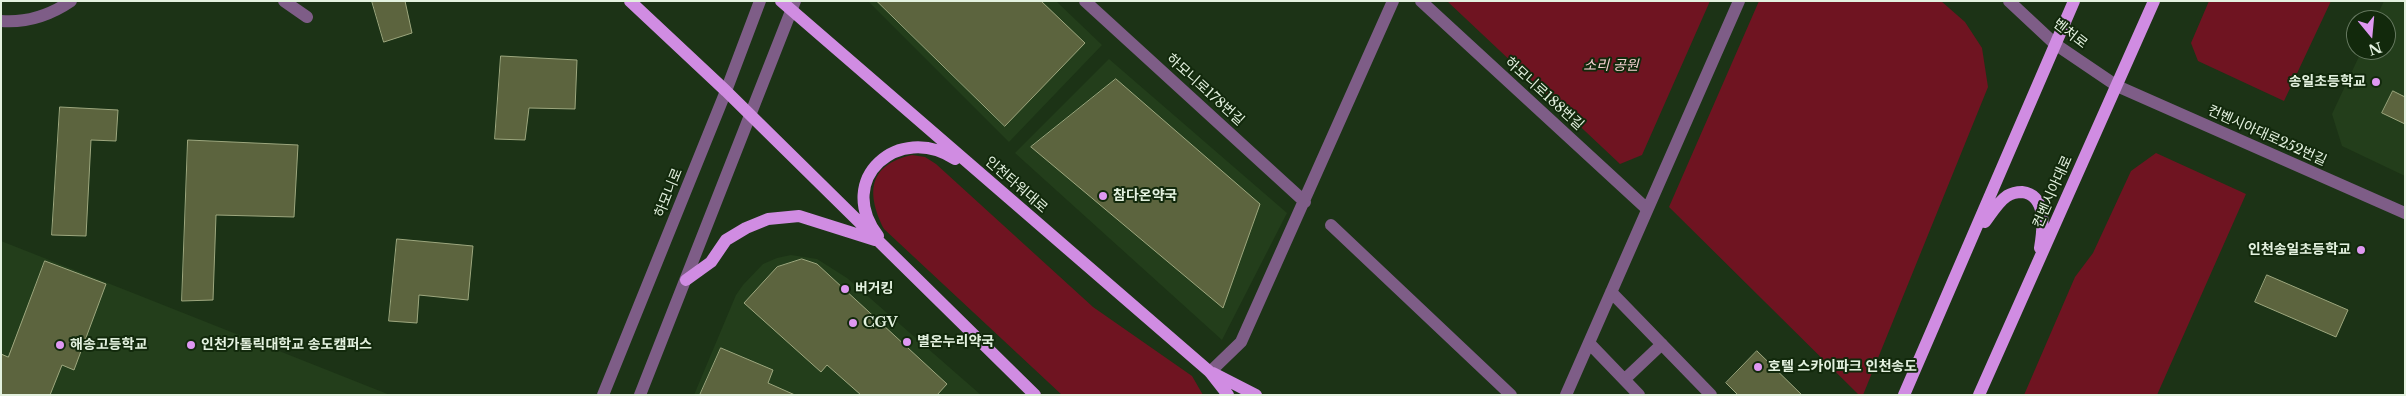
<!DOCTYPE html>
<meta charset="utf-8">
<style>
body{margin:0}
#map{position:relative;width:2406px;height:396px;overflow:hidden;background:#1c3316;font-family:"Libre Baskerville",serif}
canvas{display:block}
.frame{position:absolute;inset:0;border:2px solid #e3f1df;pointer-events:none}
.north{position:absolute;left:2346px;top:10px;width:50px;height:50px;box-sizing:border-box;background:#12290c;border:1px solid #667960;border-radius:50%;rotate:163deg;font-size:14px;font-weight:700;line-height:20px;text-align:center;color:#e3f1df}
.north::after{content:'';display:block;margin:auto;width:18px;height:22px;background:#df98f2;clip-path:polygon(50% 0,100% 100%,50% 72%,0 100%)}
</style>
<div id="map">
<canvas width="2406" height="396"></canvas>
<div class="frame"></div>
<div class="north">N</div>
</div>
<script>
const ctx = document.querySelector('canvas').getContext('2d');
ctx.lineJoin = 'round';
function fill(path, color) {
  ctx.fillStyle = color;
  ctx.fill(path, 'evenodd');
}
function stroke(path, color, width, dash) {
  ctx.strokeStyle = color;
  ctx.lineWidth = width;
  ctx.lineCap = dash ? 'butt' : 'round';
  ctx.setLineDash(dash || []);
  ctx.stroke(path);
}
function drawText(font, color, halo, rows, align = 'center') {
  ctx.font = font + ' "Libre Baskerville","Noto Sans KR",serif';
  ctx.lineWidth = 4;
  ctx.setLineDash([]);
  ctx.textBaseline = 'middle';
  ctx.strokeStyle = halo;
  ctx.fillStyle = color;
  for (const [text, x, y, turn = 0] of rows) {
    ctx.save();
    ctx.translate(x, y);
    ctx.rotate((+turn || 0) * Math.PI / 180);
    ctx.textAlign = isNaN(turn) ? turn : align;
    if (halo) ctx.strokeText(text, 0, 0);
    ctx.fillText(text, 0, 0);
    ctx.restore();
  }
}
const built = new Path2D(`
 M868,1H1056L1102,45L1009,142Z
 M2384,1H2405V176L2342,146L2332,114L2362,50H2386V20H2375Z
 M1109,59L1287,213L1222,340L1015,153Z
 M1,241L138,295L390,395H1Z
 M791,255L817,259L847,278L981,395H694L736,295L743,285L763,264L777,258Z`);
const green = new Path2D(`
 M1447,1H1710L1642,155L1620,164Z
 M1759,1H1941L1965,22L1982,48L1988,87L1863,395H1859L1669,207Z
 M2209,1H2331L2284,101L2198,61L2191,43Z
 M2156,153L2246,194L2157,395H2024L2075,277L2093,253L2131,171Z
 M912,155L925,157L936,164L1093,307L1192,376L1203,395H1062L884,229C866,193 868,165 912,155Z`);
const building = new Path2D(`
 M372,1H405L412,33L384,42Z
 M877,1H1041L1085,43L1005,126Z
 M501,56L577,60L575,109L529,108L525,140L495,139Z
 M1116,79L1260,204L1223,308L1031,147Z
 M2393,91L2405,97V124L2382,113Z
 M60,107L118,110L116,141L91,140L86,236L52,235Z
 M188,140L298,145L294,217L216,215L213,300L182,301Z
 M397,239L473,246L468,300L419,295L417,323L389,321Z
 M802,259L817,264L947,384L937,395H861L827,365L821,372L744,303L777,267Z
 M45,261L106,284L74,370L62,365L50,395H1V354L8,357Z
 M2267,275L2348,310L2336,337L2255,302Z
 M721,348L773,370L768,383L795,395H700Z
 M1757,351L1802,395H1738L1726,383Z`);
const minor = new Path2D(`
 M284,1L307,17
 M1085,1L1305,202
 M1421,1L1647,209
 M2009,1L2055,44L2117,86L2405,213
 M1,21C27,23 49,16 71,1
 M1331,225L1511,395
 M1611,292L1711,395
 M1589,343L1639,395
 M1210,372L1241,342L1393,1
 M1625,379L1662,344
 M603,395L726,91L760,1
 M640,395L795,1
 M1566,395L1739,1`);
const major = new Path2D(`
 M630,1L726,91L1035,395
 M781,1L1210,372L1228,395
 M1985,222C1991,214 1998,202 2007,196C2012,193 2017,192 2022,192C2048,195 2043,230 2040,248
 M878,236C834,179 899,122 955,159
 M686,280L711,262L726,240L746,228L768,219L799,216L875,240
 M1213,373L1256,395
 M1904,395L2074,1
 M1979,395L2154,1`);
const markers = [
 [2376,82,5,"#df98f2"],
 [1103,196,5,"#df98f2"],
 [2361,250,5,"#df98f2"],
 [845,289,5,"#df98f2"],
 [853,323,5,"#df98f2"],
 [907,342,5,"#df98f2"],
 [60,345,5,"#df98f2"],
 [191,345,5,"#df98f2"],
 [1758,367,5,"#df98f2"]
];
const streetNames = [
 ["벤처로",2070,34,38],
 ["하모니로178번길",1205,90,42],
 ["하모니로188번길",1544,94,42],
 ["컨벤시아대로252번길",2267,136,24],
 ["인천타워대로",1016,185,41],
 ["컨벤시아대로",2053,192,-66],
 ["하모니로",669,193,-68]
];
const parkNames = [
 ["소리 공원",1611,66]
];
const poiNames = [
 ["송일초등학교",2366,82,"right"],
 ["참다온약국",1113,196],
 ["인천송일초등학교",2351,250,"right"],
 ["버거킹",855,289],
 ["CGV",863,323],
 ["별온누리약국",917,342],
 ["해송고등학교",70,345],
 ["인천가톨릭대학교 송도캠퍼스",201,345],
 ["호텔 스카이파크 인천송도",1768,367]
];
fill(built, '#233e1b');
fill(green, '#6f1421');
fill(building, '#5c643e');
stroke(building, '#9da77e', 1);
stroke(minor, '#7e5d87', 12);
stroke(major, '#d08ce2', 12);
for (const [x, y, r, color] of markers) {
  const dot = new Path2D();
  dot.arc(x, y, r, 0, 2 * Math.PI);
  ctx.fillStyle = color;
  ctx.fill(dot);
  stroke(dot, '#12290c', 2);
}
drawText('14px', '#e3f1df', '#12290c', streetNames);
drawText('italic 14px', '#f4d1d0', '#12290c', parkNames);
drawText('bold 14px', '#e3f1df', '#12290c', poiNames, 'left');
</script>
